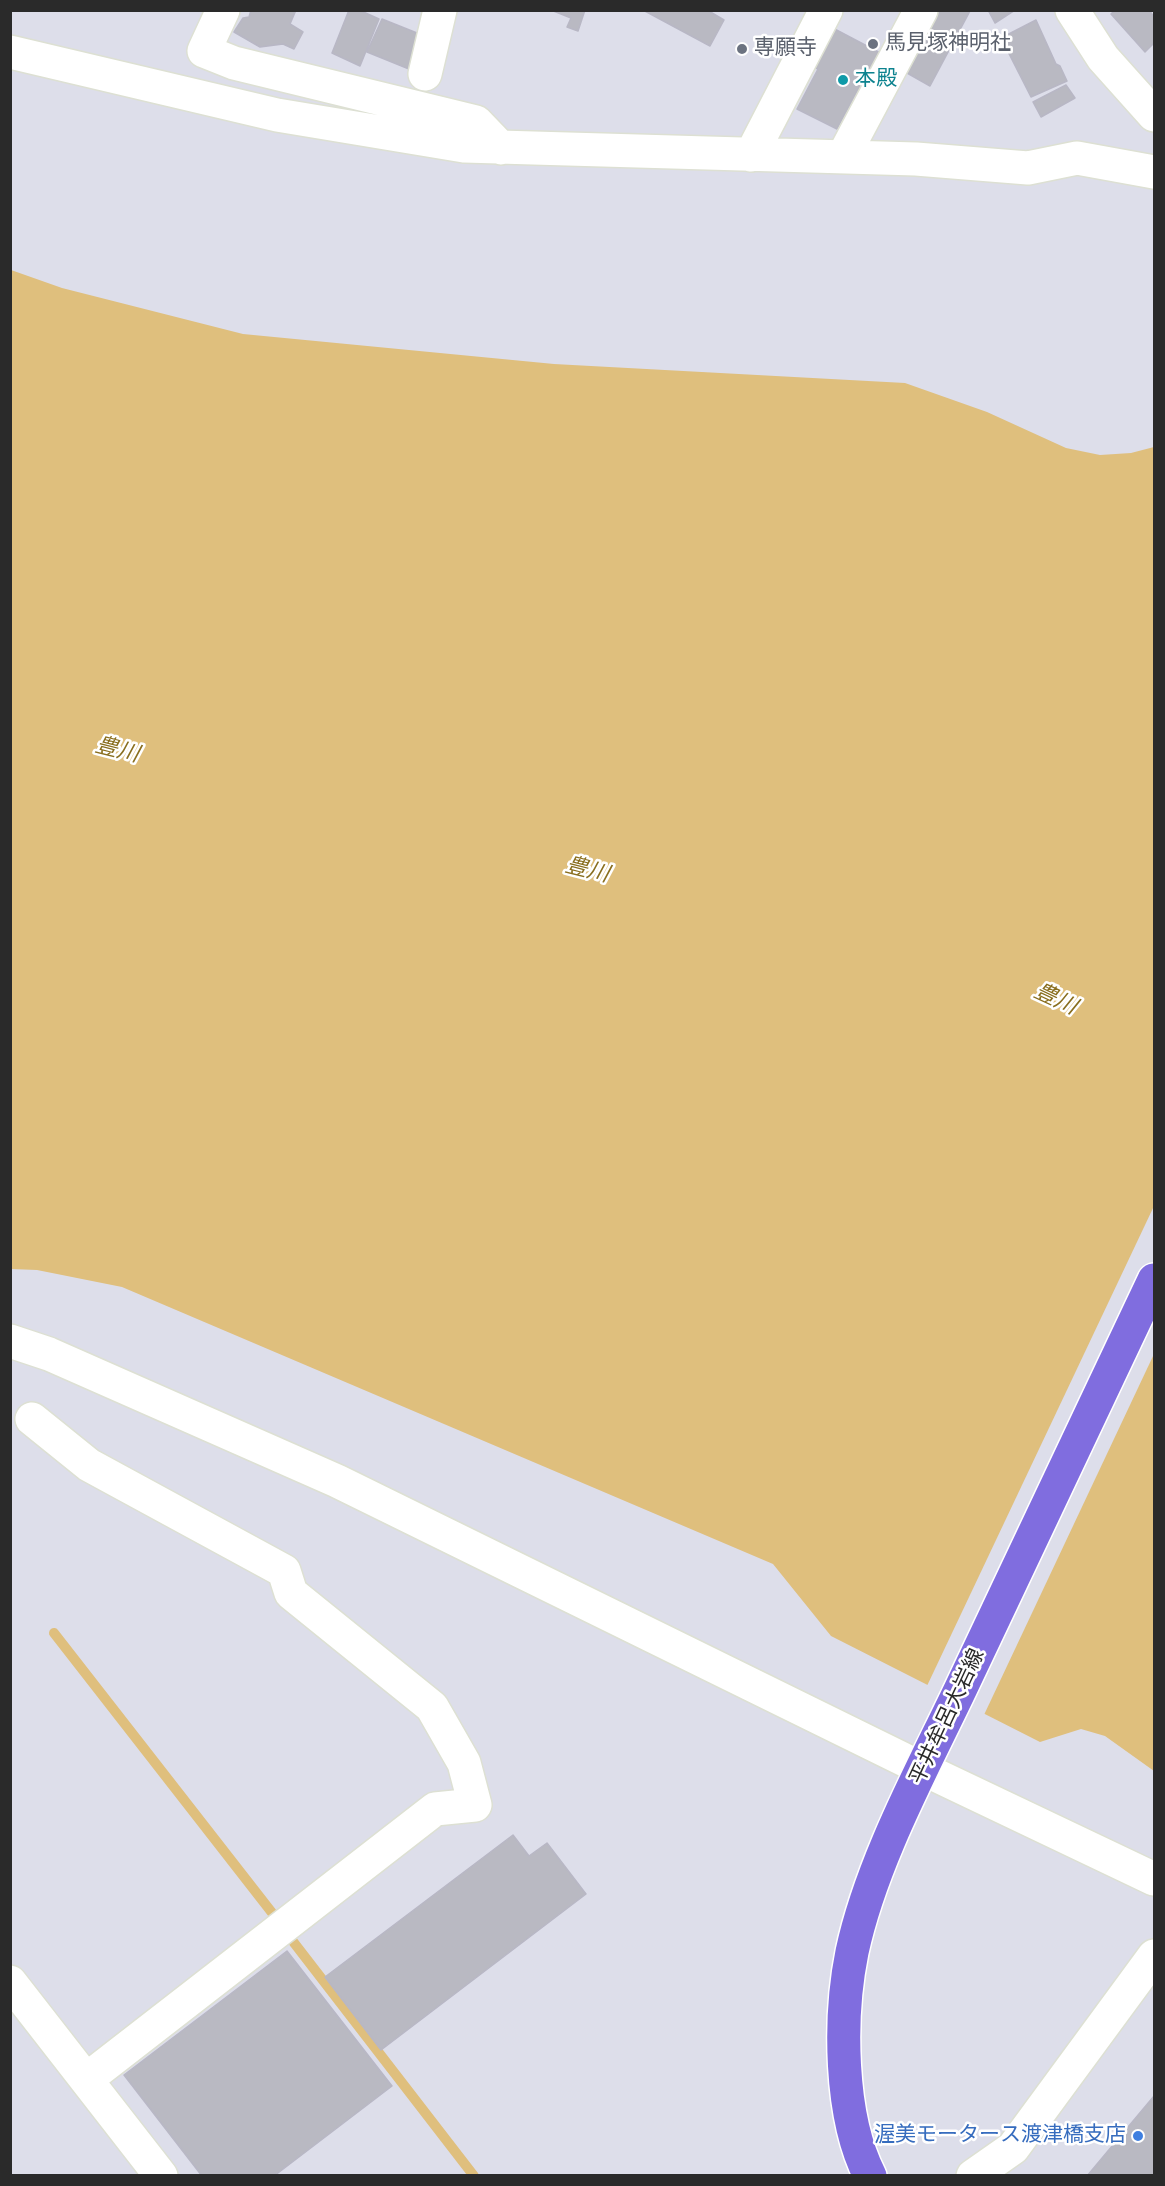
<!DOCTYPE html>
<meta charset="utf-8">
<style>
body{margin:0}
#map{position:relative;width:1165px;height:2186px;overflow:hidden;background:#dddeea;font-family:"Sofia Sans Condensed",sans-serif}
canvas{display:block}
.frame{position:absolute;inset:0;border:12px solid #2a2a2a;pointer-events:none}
</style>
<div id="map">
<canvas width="1165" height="2186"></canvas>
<div class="frame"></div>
</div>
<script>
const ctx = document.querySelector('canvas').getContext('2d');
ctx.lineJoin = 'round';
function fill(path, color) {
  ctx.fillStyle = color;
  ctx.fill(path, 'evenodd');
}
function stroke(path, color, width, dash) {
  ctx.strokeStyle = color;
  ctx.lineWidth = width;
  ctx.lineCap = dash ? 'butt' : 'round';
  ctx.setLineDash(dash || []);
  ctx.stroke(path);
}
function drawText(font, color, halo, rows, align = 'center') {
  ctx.font = font + ' "Sofia Sans Condensed","Noto Sans JP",sans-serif';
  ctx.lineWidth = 5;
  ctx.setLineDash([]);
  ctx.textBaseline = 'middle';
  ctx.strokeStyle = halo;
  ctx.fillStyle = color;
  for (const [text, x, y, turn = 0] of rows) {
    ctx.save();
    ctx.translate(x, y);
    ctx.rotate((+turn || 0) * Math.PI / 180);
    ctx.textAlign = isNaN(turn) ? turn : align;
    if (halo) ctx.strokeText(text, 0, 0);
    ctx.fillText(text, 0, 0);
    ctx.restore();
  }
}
const water = new Path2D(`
 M11,270L62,288L243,334L554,364L905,383L987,412L1066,448L1100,455L1131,453L1154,447V1771L1105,1736L1081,1729L1040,1742L831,1636L773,1564L122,1287L37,1270L11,1269Z`);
const pier = new Path2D(`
 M1154,1206V1354L983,1717L926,1688Z`);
const stream = new Path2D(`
 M54,1633L273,1914
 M288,1935L474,2176`);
const building = new Path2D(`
 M251,10H296L290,24L303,32L294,49L283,44L260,47L234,32L243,18L249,17Z
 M349,10H359L379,19L360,66L332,53Z
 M551,10H585L578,31L567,27L571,18Z
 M643,10H707L724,20L710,46Z
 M932,10L970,11L930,86L900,69Z
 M988,10H1015L995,23Z
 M1115,10H1149L1154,17V43L1145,52L1111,14Z
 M382,19L422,35L409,69L367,52Z
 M1036,20L1056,64L1060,66L1067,81L1031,97L1001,38Z
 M827,25L886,56L866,94L858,90L837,129L797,109L818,69L807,64Z
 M1066,85L1075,98L1041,117L1033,102Z
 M513,1835L529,1856L547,1843L586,1894L381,2050L325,1977Z
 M287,1951L392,2086L274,2176H202L124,2075Z
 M1154,2096V2176H1087Z`);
const minor = new Path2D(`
 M223,10L204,51L234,63L476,122L501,148
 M1072,10L1103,58L1154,115
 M10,52L277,115L464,146L916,159L1028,168L1077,158L1154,172
 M425,74L440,10
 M751,155L826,10
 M843,157L921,10
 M10,1341L49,1354L337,1481L923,1769L1154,1879
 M32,1419L89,1465L284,1571L291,1593L432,1707L464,1763L475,1805L435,1809L87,2079
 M10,1982L161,2176
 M973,2176L1013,2148L1154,1956`);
const major = new Path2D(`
 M870,2176C839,2116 839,2016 852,1952C871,1863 922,1770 961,1688C1026,1552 1090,1416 1154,1280`);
const markers = [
 [873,44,6,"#6b7280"],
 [742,49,6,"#6b7280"],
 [843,80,6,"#0f9aa8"],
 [1138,2136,6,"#3f7fe0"]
];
const worshipNames = [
 ["馬見塚神明社",885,44],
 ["専願寺",754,49]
];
const cultureNames = [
 ["本殿",855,80]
];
const streetNames = [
 ["平井牟呂大岩線",948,1717,-65]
];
const shopNames = [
 ["渥美モータース渡津橋支店",1126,2136]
];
const waterNames = [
 ["豊川",117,751,14],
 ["豊川",587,871,14],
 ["豊川",1055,1000,25]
];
fill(water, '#dfbf7d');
fill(pier, '#dddeea');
stroke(stream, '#dfbf7d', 10);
fill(building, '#b9b9c2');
stroke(building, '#b8b7c5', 1.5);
stroke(minor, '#dde0d3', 36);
stroke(major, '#fff', 36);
stroke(minor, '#fff', 33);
stroke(major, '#806ddf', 33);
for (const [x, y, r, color] of markers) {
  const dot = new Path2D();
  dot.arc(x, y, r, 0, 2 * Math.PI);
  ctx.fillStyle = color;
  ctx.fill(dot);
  stroke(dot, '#fff', 2);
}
drawText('21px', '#5b616d', '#fff', worshipNames, 'left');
drawText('21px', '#0d838f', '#fff', cultureNames, 'left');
drawText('21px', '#2a2a2a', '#fff', streetNames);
drawText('21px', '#366cbe', '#fff', shopNames, 'right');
drawText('italic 22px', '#896e1e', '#fff', waterNames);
</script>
